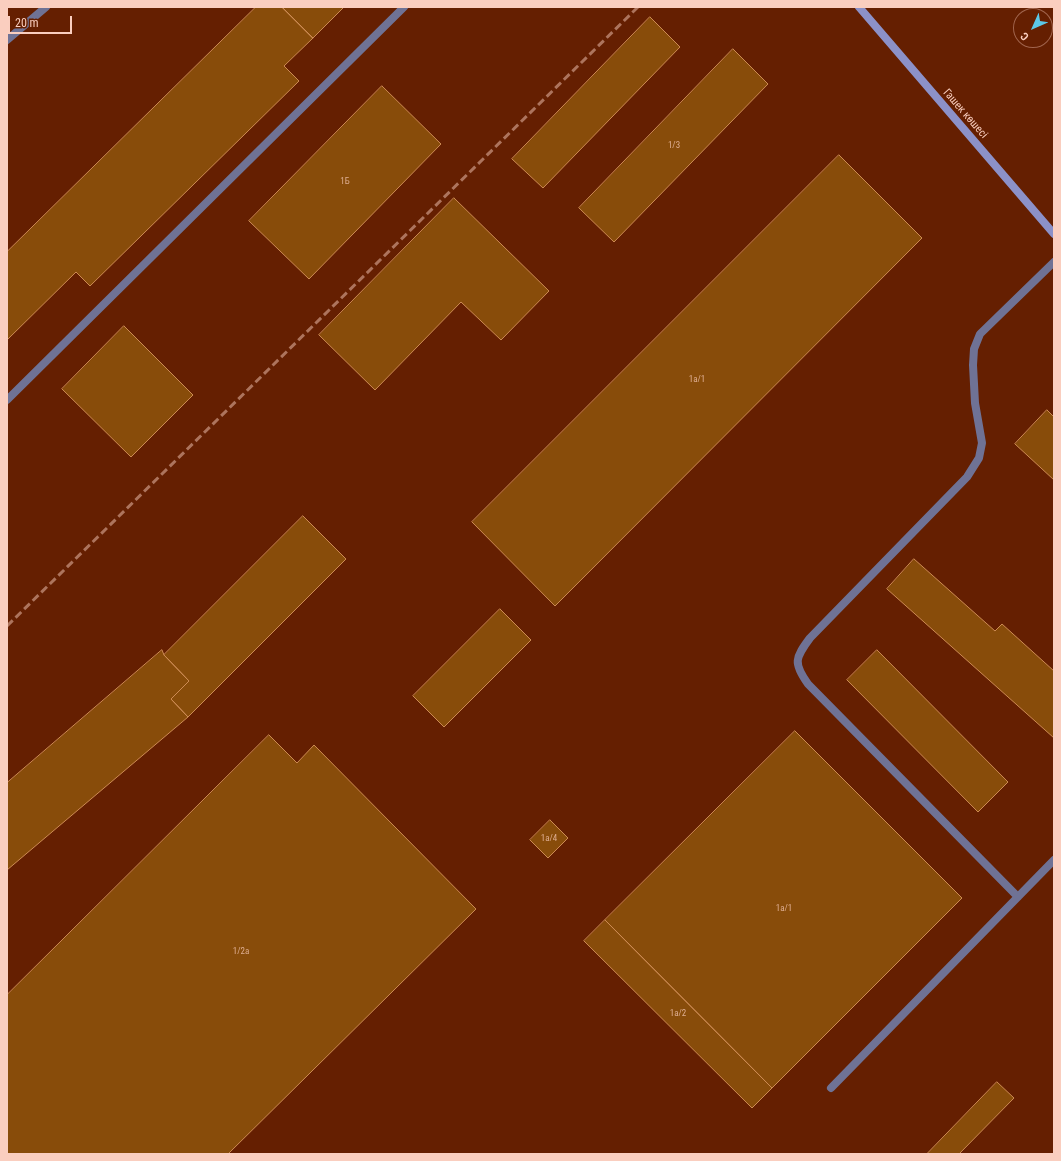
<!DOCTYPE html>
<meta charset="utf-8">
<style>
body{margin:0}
#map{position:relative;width:1061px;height:1161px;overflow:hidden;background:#651f01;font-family:"Roboto Condensed",sans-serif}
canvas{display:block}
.frame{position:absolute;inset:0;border:8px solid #facebf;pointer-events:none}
.north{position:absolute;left:1013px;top:8px;width:40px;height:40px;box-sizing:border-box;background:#651f01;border:1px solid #a1654d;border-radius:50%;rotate:225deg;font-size:11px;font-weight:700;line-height:16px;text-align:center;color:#facebf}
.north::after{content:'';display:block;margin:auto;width:14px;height:18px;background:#5cc7e7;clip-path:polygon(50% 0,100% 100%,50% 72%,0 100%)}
.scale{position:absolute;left:8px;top:16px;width:64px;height:18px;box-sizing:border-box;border:2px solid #facebf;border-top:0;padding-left:5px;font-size:12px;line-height:14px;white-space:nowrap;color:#facebf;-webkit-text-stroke:3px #651f01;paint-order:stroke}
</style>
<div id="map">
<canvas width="1061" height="1161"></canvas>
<div class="frame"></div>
<div class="north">С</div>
<div class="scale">20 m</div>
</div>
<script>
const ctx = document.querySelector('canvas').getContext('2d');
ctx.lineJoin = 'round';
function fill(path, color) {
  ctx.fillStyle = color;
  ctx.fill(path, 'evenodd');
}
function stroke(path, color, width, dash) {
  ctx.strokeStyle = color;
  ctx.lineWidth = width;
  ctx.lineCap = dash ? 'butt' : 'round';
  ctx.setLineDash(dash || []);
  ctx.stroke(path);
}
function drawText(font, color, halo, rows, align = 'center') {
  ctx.font = font + ' "Roboto Condensed",sans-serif';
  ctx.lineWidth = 3;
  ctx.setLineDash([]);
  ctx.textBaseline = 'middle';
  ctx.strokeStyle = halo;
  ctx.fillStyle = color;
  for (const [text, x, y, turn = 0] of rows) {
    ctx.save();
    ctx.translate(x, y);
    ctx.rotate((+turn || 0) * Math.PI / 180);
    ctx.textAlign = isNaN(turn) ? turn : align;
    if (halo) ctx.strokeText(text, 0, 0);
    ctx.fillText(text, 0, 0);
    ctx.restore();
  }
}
const building = new Path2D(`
 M256,7H282L313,38L284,66L299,81L90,286L76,272L7,340V252Z
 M282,7H344L313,38Z
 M650,17L680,47L543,188L512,159Z
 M733,49L768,84L614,242L579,208Z
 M382,86L441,144L309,279L249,221Z
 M839,155L922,238L555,606L472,522Z
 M454,198L549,291L501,340L461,302L375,390L319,335Z
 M124,326L193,395L131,457L62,389Z
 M1047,410L1054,417V480L1015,444Z
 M303,516L346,559L188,717L171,699L189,681L164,655Z
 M914,559L995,631L1002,624L1054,671V738L887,589Z
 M500,609L531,640L444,727L413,696Z
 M162,650L164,655L189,681L171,699L188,717L7,870V783Z
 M877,650L1008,782L978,812L847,680Z
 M795,731L962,898L772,1088L605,920Z
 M269,735L297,763L314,745L476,909L228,1154H7V995Z
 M550,820L568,838L548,858L530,840Z
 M605,920L772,1088L752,1108L584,941Z
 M997,1082L1014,1098L959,1154H927Z`);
const service = new Path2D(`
 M7,400L404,7
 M1018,897L808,684C793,663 795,658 810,638L967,477L979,458L982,443L975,403L973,365L974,349L980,334L1054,262
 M831,1088L1054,860`);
const minor = new Path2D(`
 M7,40L46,7`);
const secondary = new Path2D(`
 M859,7L1054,234`);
const rail = new Path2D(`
 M7,626L638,7`);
const numberNames = [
 ["1/3",674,146],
 ["1Б",345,182],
 ["1а/1",697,380],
 ["1а/4",549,839],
 ["1а/1",784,909],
 ["1/2а",241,952],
 ["1а/2",678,1014]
];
const streetNames = [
 ["Гашек көшесі",965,114,49]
];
fill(building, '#884c0a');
stroke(building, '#cc8a53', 1);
stroke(service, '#6f7295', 8);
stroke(minor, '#6f7295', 8);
stroke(secondary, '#8c91c8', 8);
stroke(rail, '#ad745d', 3, [8, 4]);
drawText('9px', '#deae92', null, numberNames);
drawText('11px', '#facebf', '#651f01', streetNames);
</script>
